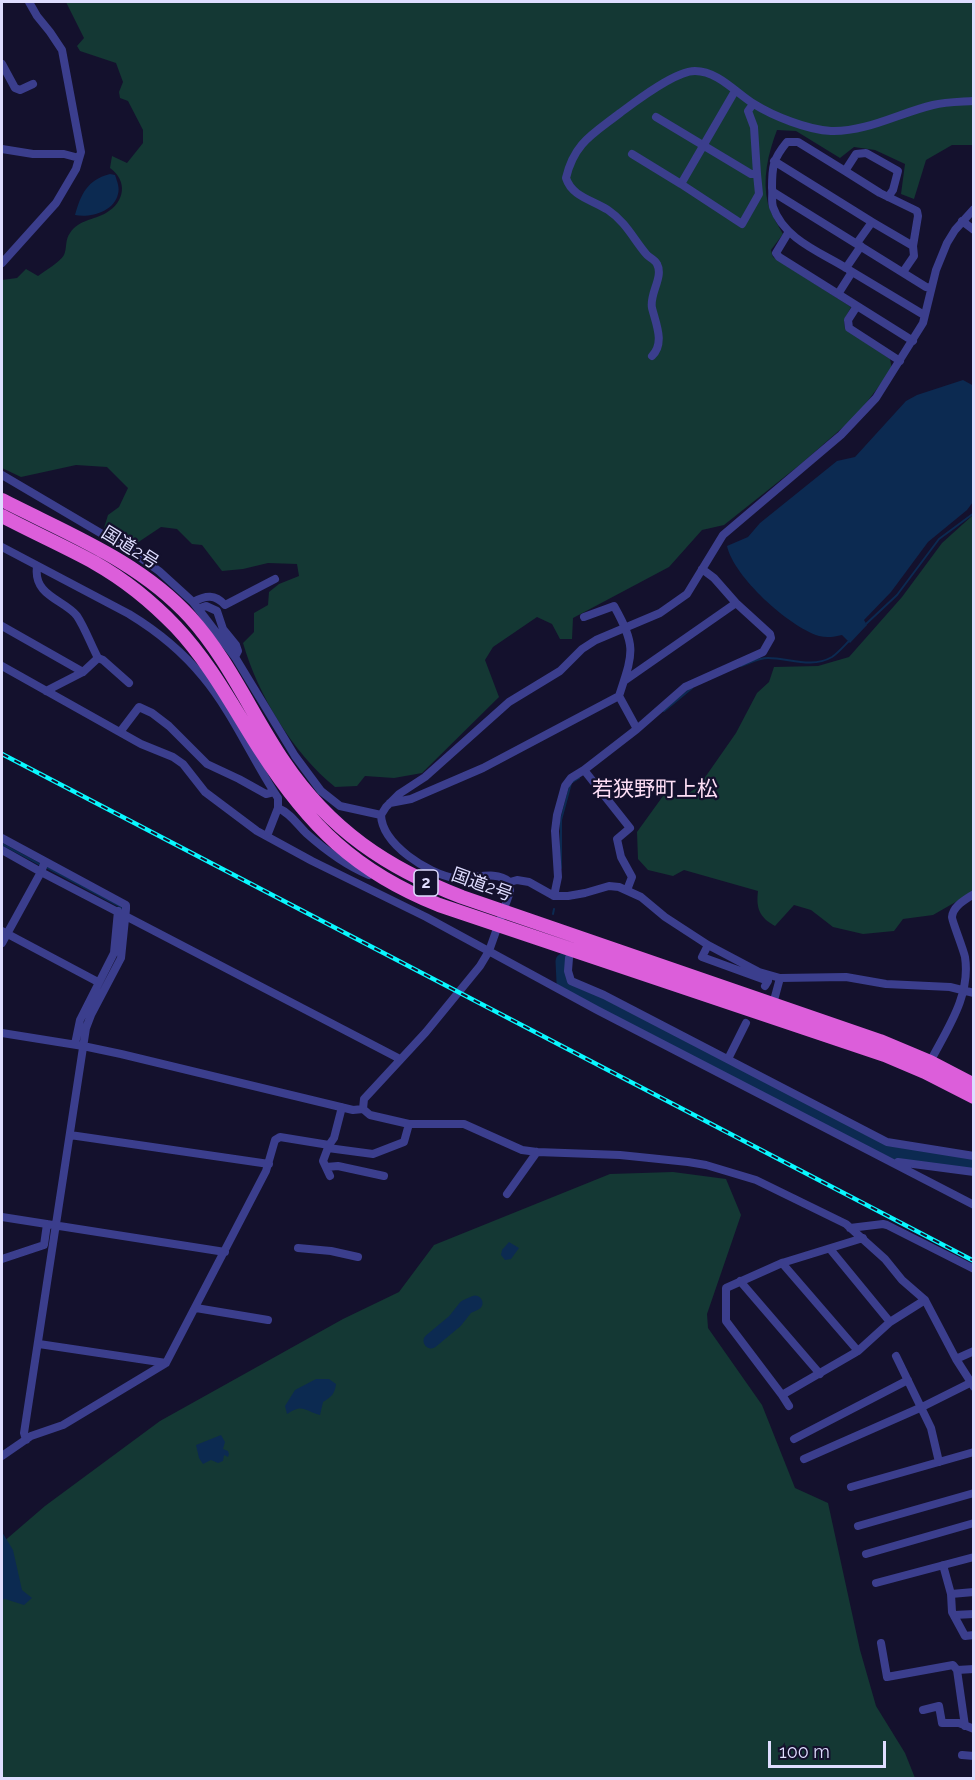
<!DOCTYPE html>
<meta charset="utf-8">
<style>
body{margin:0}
#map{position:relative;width:975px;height:1780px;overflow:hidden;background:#14112d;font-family:Raleway,sans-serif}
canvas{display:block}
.frame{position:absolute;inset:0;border:3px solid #dfddff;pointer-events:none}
.scale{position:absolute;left:768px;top:1741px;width:118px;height:27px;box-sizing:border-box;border:3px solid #dfddff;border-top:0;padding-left:8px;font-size:18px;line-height:21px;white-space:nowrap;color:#dfddff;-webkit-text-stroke:4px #14112d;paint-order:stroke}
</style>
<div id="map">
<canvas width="975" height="1780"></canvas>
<div class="frame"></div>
<div class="scale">100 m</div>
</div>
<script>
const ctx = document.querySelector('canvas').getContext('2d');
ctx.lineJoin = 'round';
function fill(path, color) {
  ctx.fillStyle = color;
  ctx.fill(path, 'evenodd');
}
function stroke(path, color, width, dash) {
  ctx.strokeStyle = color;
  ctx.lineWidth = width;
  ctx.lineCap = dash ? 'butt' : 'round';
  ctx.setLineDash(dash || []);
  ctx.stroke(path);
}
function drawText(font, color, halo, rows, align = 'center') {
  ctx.font = font + ' Raleway,"Noto Sans JP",sans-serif';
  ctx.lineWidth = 4.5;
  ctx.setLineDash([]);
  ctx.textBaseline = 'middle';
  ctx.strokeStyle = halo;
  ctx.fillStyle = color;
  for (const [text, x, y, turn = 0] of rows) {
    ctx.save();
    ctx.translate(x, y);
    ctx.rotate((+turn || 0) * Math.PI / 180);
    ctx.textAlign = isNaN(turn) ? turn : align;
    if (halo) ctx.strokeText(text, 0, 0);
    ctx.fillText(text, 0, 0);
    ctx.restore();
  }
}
const green = new Path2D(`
 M66,2H973V145H952L926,160L914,199L901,194L905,164L875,150L854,147L840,158L796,131L777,130C768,154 762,179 768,204C771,214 778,225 783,234L771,250L773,257L851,307L844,320L845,329L890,359L892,369L857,415L802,463L724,525L702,530L669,567L573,618L572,639H560L552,624L537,617L493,647L485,660L499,697L422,773L394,778L365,776L357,786L335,787C293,753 258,695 243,643L254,632V613L268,605L269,592L279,584L299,576L297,564L268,563L243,569L222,571L202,545L192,544L177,529L161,527L134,545L104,528L108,515L119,507L128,488L107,467L76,465L21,477L2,468V280L17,278L26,269L38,276C46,270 59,263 64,255C67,249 65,239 70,233C78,220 94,220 106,213C125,202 128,181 110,168L112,156L127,163L143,143V130L128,101L120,98L119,92L123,82L116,63L80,51L77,46L84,38Z
 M973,515V892L933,915L903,919L894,931L863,934L833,927L811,910L794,905L775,926C759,917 756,908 758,891L684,870L673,876L648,870L638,859L637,832L663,796L686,795L699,786L736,733L757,693L769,682L774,667L818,666L849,657L902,597L942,543Z
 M673,1172L726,1179L741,1215L707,1314L708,1328L762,1405L795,1488L828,1503L860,1650L876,1706L905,1753L915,1778H2V1543L45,1506L160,1421L343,1319L399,1292L434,1245L610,1174Z`);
const water = new Path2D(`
 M110,174L115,175C117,181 120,188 118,194C114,212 90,218 75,215C81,194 87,180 110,174Z
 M963,380L974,386L973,502L967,510L928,542L891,592L864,620L867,625L850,643L842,635C834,637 827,638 819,636C788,626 734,577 727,546L748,537L760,523L837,461L855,457L906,401L917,395Z
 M509,1242L519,1248L511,1259L505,1260L501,1255L502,1250Z
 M316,1379H329L336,1384C335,1394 331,1397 323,1402L320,1415C305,1411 303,1403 287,1414L285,1406L295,1390Z
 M221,1435L225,1442L223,1449L228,1451L229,1454L228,1457L224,1455L223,1461L218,1463L211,1460L203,1464L199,1458L196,1445Z
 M2,1532L13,1550L22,1590L32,1598L24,1605L5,1599L2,1600Z`);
const stream = new Path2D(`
 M866,624L897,595L939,539L974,513
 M741,666C750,663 758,658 768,658C789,658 811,669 832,657C838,653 844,646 849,641
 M664,711L692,688
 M2,844L41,865
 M46,867L121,907V909
 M561,868V820L571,783L579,778
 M553,914L554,909`);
const river = new Path2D(`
 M563,961L564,982L577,989L894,1153L974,1164
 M431,1341L455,1321L466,1307L475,1303`);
const minor = new Path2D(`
 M2,64L15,88L20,90L33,84
 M656,117L751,174H757L754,127L748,111L753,104
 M2,149L33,154H64L79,158
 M632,154L681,184L735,91
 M774,161L872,222L857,243
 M845,171L880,193L917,211L918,216L913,246L872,222
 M681,184L742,224L759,194L757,174
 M773,192L926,287L931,288
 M962,221L974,230
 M788,233L776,253L779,257L838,294
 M861,246L846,268C820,252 784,239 773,207C771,201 773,194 772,188C772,166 773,159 787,142H798L845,171L856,154L866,153L898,171L893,190L888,197
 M2,263L56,203L76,169L81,152L62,50L50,32L37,16L29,2
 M849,270L924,315
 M852,272L838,294L913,341
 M903,272L914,256L913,246
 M857,306L848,320L849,328L900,361
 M652,356C665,343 656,324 652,308C649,294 664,277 657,264C655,260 650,258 647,255C634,240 626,222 608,210C593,200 572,197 566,178C574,143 593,134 620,113C636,101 675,71 695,71C718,71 736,93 754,104C773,116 808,130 831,131C867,132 899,113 933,105C946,102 960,102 974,101
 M2,475L131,551L159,571L193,602L235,657L295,756L321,791L340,806L381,815C382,844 428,874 455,878C474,880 494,869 510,882V892L489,951L480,966L426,1032L364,1099L363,1109
 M2,547L129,614C157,631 182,651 203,677C233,713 252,759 278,798V808C290,813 297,824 306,833C324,849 347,866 369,875
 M37,567C33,596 65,600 77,616C85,628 91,645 98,658L103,660L129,683
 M193,602C206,595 215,594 225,605L275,579
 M200,608L206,606L217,611L223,629L236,645L238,651L235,657
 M584,617L614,606C637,647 633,653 619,696L637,729
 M2,626L83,672
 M2,666L141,744L173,757L183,764L205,792L257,831L312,861L426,917L597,1010L974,1205
 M624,681L736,603
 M46,691L83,672L98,658
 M120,732L139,707L152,713L169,726L207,764L239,779L266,794L274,792
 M584,770L630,828L617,839L621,857L632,877L627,890
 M390,803L411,799L483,768L619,696
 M381,815L386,807L399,794L425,777L509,702L560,671L582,649L596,640L660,613L687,594L723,535L841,435L876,398L923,323L936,270L947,243L955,230L974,209
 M267,836L278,808
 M2,838L126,905V909L121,958L91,1015L86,1028L24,1433L26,1440
 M2,850L41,872L2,943
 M44,864L41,872L400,1059
 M510,882L517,880L529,882L554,896H568L585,893L609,886L619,887L641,897L665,917L708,945L759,972L780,978L846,977L886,984L950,987L974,993
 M554,896L558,877L555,831L557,815L565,786L571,778L584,770L637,729L685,687L763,652L771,638L770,634L736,603L714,578L702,569
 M2,931L98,982
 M708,945L702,957L768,981L765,986
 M569,958L568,971L571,981L604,995L887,1142L974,1156
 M773,1004L780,978
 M2,1033L83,1046L121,1054L353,1110L363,1109L370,1115L409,1124H464L522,1150L537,1152L620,1155L688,1162L706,1165L756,1180L846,1224L885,1259L902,1280L925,1300L956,1359L974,1387
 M75,1044L80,1020L114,953L118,911
 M728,1059L746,1023
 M930,1062C947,1029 971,996 965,957C963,948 952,921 952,917C953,906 965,900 974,894
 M70,1135L269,1164
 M329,1145L323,1161L330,1176
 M328,1148L373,1154L404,1142L409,1124
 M898,1162L974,1172
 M326,1167L338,1166L384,1176
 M507,1194L537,1152
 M2,1217L225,1252
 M850,1228L883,1224L887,1225L974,1269
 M863,1238L782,1263L726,1288V1321L782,1395L858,1351L890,1322L925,1300
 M298,1248L331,1251L358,1257
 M830,1249L890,1322
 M2,1259L44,1245L47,1224
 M782,1263L858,1351
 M740,1281L820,1374
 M196,1308L268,1320
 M39,1344L166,1363
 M896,1356L931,1428L939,1462
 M956,1359L974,1351
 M782,1395L789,1406
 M794,1439L908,1380
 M2,1456L31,1436L63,1425L166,1363L266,1171L275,1140L280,1137L329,1145L334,1138L342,1107
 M804,1459L922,1407L972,1382
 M851,1487L974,1452
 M858,1526L974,1493
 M866,1554L974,1523
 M943,1565L951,1594L952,1612L965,1636L974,1635
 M876,1583L974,1557
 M951,1594L974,1592
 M954,1615L974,1614
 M881,1643L887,1677L953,1665L957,1670L974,1669
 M957,1670L965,1726
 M923,1710L939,1706L942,1723H959L974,1729
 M962,1755L974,1756`);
const trunk = new Path2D(`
 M2,500C68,534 139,561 190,617C229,660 252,715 284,762C330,830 387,868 462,897L880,1041L930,1062L974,1085
 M2,516C32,532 64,546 95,563C125,580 152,602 176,627C211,664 234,709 261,751C309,826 356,872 439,905L885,1055L925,1072L974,1097`);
const rail = new Path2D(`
 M2,754L974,1261`);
const shields = [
 [426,883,24]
];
const shieldNames = [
 ["2",426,883]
];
const streetNames = [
 ["国道2号",130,548,32],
 ["国道2号",482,885,20]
];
const quarterNames = [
 ["若狭野町上松",655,790]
];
fill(green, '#143834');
fill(water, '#0c2a51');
stroke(stream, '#0c2a51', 2);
stroke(river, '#0c2a51', 15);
stroke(minor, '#3b3e8d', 8);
stroke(trunk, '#dc5eda', 14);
stroke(rail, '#09f8ff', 4.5);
stroke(rail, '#14112d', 2, [7]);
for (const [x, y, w] of shields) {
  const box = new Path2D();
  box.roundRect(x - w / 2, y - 13, w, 26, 4.5);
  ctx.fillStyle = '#14112d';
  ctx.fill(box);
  stroke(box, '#dfddff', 1.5);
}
drawText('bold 16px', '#dfddff', null, shieldNames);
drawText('18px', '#dfddff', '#14112d', streetNames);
drawText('21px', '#ffdff6', '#14112d', quarterNames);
</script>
